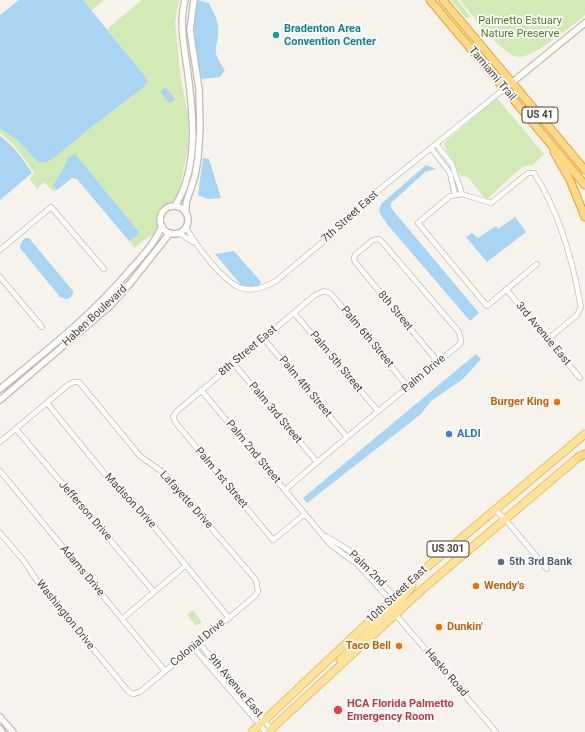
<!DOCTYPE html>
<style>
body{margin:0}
canvas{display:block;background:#f6f3ec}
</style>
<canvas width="585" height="732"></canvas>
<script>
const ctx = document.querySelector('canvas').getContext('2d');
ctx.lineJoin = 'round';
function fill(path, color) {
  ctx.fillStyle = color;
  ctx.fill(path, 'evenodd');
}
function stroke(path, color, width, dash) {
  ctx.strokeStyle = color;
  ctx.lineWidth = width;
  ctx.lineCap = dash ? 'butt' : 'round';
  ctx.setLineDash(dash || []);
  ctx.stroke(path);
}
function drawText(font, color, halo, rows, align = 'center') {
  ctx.font = font + ' Roboto,sans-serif';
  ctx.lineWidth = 3.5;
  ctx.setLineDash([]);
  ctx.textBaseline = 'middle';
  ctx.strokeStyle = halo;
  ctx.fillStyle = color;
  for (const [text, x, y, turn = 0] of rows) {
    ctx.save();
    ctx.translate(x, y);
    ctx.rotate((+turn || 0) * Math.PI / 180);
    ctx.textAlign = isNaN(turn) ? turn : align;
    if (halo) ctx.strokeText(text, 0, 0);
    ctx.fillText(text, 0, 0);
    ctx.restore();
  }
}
const green = new Path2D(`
 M83,0H104L91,11Z
 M142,0H179L175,22L181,80L189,119L188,148L178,196L173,203C151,206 162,221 157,230C152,238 140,241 135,248L129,241L136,237L138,231L80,160L68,158L61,172L53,184L57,190L53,191L44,182L37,189L30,179L34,173C24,158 15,144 0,133V129L16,139L38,162L64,150L93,126L144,87V75L107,29Z
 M451,0H457L471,17L466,18Z
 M460,0H585V15C572,26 535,56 520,57C502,57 472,14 460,0Z
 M497,98L544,154L533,165L523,167L514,174L486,200L468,177L461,176L446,150L444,143Z
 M193,610L202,622L196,626L187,615Z`);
const water = new Path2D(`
 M19,0H83L144,75L147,81L144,87L93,126L54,158L46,162H38L16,139L0,129V15Z
 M197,0L209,3C212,10 217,17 218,26C220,48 208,47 225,70L220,77L202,79L197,59L193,17Z
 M165,87L175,99L170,103L160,92Z
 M0,136C14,146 23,159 32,173L0,200Z
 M75,154L139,232L136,237L129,241L77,179L72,178L57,190L53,185L64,167L68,158Z
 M203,158L209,159L221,198L208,199L198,195Z
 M426,165L436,169L425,172L391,203V208L479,313L470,321L387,224L379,212L381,204Z
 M515,217L526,232L487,262L466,237L472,233L478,238L496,226L498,229Z
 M25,238H29L73,291V294L70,298L66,299L60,297L20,248L21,243Z
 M234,251L261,282L259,286L254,287L241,285L215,254Z
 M476,354L481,359L463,379L431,401L421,414L307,503L303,498Z`);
const minor = new Path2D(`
 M436,144L452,164L462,194
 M431,148L450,173L455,195
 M186,227C193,241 202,252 213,265C233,288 247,298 276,281L343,225L364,202L504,89
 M179,233L193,242
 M0,250L51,207L104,269
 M537,264L487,306L418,223L450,196L462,194L491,203L528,173H534C559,212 573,261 581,307L577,315L548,339
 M0,277L42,327
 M506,289L580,378
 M294,313L378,411
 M263,338L347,437
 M233,363L317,462
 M201,390L330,544L358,565L391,601
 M47,403L117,489L133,501L229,618
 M16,429L154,592
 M0,442L68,385L74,382H79L140,456L165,474L256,580L258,591L255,596L140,692L133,694L128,691L37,581L24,561L0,533
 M0,471L165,671
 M285,490C342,440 402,392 460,344L461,341L459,332L384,244L379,239L373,240L355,255L354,258L355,262L438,362
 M494,509L505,519L547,569
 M305,514L273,540L176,423L173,417L176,412L315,295L324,291L330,293L337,301L408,387
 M326,536L356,555L395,597
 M396,615L496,732
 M122,619L186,565
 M199,643L271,729
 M193,647L266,732`);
const tertiary = new Path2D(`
 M504,89L585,23
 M175,206C200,166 193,111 187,67C184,45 179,22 185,0
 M160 220a14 14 0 1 1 28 0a14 14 0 1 1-28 0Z
 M186,213V203L195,176L198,158L200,129L199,89L190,30L194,0
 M0,389C45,352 91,316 129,271C141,258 155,243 162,226
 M0,400L110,306L132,281L170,233
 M0,717L13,732
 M0,729L2,732`);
const primary = new Path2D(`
 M396,614L400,601L412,586
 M340,660L387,614L392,607L395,598
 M252,732L426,568L585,434
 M268,732L425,587L581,455`);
const trunk = new Path2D(`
 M430,0L585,185
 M443,0L585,170
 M554,152L570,180L585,217
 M577,458L585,454`);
const markers = [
 [276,35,4,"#0f9aa8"],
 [557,402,4,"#e8710a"],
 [449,434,4,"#3f7fe0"],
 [501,562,4,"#5c6f8a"],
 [476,586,4,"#e8710a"],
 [439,627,4,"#e8710a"],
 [399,646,4,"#e8710a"],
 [338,710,5,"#e0444e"]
];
const shields = [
 [540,115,36],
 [448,549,42]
];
const shieldNames = [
 ["US 41",540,115],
 ["US 301",448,549]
];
const parkNames = [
 ["Palmetto Estuary",520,21],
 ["Nature Preserve",520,34]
];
const cultureNames = [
 ["Bradenton Area",284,29],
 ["Convention Center",284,42]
];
const streetNames = [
 ["Tamiami Trail",492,74,50],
 ["7th Street East",350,217,-42],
 ["8th Street",395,311,50],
 ["Haben Boulevard",95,316,-43],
 ["3rd Avenue East",543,334,50],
 ["Palm 6th Street",367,337,50],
 ["8th Street East",248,351,-40],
 ["Palm 5th Street",336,362,50],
 ["Palm Drive",424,374,-40],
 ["Palm 4th Street",305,387,50],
 ["Palm 3rd Street",275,413,50],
 ["Palm 2nd Street",253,452,50],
 ["Palm 1st Street",221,478,50],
 ["Lafayette Drive",186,500,48],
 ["Madison Drive",130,501,47],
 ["Jefferson Drive",85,511,49],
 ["Palm 2nd",367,569,44],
 ["Adams Drive",82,571,50],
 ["10th Street East",397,595,-43],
 ["Washington Drive",65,615,51],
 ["Colonial Drive",198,643,-40],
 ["Hasko Road",446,673,49],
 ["9th Avenue East",235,686,50]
];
const foodNames = [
 ["Burger King",549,402],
 ["Wendy's",484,586,"left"],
 ["Dunkin'",447,627,"left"],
 ["Taco Bell",391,646]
];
const shopNames = [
 ["ALDI",457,434]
];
const serviceNames = [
 ["5th 3rd Bank",509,562]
];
const healthNames = [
 ["HCA Florida Palmetto",347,704],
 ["Emergency Room",347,717]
];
fill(green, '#d2eab5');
fill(water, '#a9d4f2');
stroke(minor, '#c2bbae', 6);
stroke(tertiary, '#c2bbae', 8);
stroke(primary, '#e6c16a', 9);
stroke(trunk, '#e0a43c', 9);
stroke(minor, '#fff', 4.5);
stroke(tertiary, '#fff', 5.5);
stroke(primary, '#ffe39c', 7);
stroke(trunk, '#ffd985', 7);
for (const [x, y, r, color] of markers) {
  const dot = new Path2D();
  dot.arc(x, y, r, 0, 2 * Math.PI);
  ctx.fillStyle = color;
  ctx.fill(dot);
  stroke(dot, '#fff', 1.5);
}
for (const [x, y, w] of shields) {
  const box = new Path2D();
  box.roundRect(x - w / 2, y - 8, w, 16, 3);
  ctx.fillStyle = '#fff';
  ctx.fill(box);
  stroke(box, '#4b4439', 1);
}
drawText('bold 10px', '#4b4439', null, shieldNames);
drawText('11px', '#4a7f2a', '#fff', parkNames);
drawText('bold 11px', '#0d838f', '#fff', cultureNames, 'left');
drawText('11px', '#4b4439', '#fff', streetNames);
drawText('bold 11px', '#c56008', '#fff', foodNames, 'right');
drawText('bold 11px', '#366cbe', '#fff', shopNames, 'left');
drawText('bold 11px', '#4e5e75', '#fff', serviceNames, 'left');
drawText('bold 11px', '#be3a42', '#fff', healthNames, 'left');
</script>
